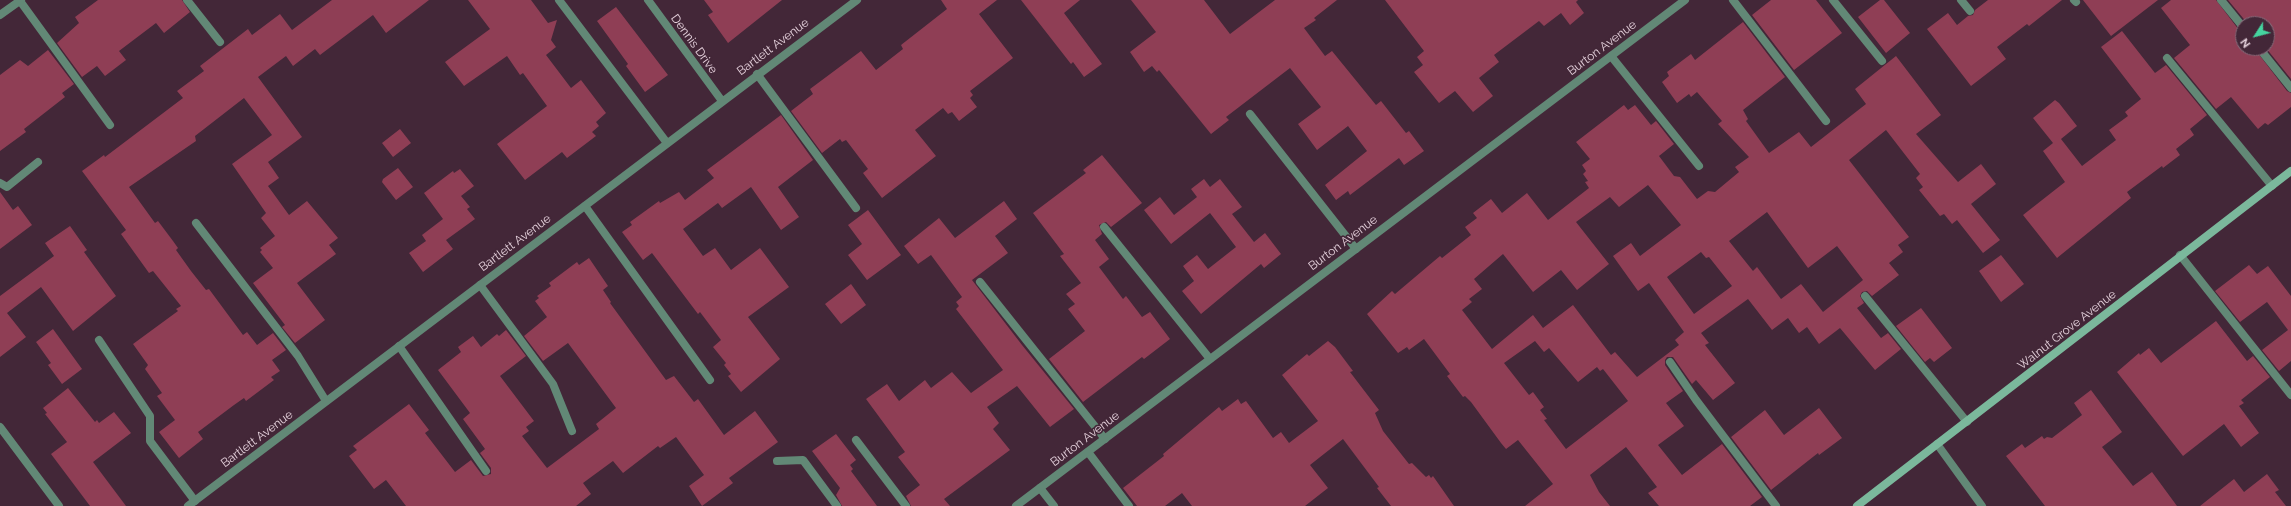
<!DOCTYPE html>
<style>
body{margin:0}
#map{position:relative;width:2291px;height:506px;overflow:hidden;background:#432738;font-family:Raleway,sans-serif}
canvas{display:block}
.north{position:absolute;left:2235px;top:16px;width:40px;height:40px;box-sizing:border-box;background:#432738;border:1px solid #846b7a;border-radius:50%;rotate:234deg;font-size:11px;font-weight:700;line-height:16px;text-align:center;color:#e6d2dd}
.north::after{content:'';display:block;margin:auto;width:14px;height:18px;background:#45d49f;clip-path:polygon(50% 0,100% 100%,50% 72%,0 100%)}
</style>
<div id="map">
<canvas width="2291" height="506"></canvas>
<div class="north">N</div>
</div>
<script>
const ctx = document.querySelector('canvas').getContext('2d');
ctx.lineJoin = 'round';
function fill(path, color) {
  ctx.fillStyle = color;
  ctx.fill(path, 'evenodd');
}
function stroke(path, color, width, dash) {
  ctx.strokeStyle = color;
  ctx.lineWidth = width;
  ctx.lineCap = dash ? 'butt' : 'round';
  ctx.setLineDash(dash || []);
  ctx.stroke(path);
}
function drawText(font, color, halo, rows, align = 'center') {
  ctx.font = font + ' Raleway,sans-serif';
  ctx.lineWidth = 3.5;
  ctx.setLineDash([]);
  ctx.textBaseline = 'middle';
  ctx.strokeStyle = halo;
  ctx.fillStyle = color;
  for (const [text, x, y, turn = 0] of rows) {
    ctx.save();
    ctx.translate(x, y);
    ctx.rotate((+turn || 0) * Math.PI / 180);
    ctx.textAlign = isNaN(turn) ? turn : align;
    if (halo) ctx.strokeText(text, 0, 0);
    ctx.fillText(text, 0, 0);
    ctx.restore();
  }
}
const building = new Path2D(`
 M98,0H182L190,12L164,33L156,23L119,51L126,60L105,76L97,66L82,77L57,43L79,23L75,17Z
 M332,0H429L386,33L373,15L320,55L315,49L293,66L286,56L258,77L302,137L268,162L279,178L268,186L289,215L307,201L338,238L329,245L336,254L297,283L325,320L295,343L282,327L285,325L253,283L273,268L260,252L262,250L260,248L275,236L261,218L266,213L232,164L272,135L244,98L195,136L196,141L129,187L155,223L158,221L173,241L178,248L176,250L191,271L206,290L209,289L243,335L247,332L257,345L273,333L286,350L272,360L280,371L271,377L274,380L246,401L244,398L234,405L198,432L203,439L179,458L159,432L175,420L157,396L162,393L145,369L148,365L133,344L178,311L176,309L181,306L153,271L149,273L121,234L126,230L82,171L104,155L105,157L183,98L177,91L204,71L200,66L248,29L252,35L280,14L292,30Z
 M468,0H531L548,23L557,20L551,40L556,47L546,55L571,88L581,80L606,113L596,122L599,126L592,132L596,136L567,158L562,152L525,180L497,144L547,106L523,73L520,75L507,56L464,86L445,62L490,29Z
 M704,0H782L728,43L708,15L713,12Z
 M941,0H997L979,14L1013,58L970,91L973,95L970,98L977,107L959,121L952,112L948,114L943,108L915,130L936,156L882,198L863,173L868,169L846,140L842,142L840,139L822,153L791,111L813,94L810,89L861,51L876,70L903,49L901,45L947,9Z
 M1021,0H1080L1064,13L1102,64L1084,77L1073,62L1071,64Z
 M1131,0H1204L1230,34L1275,0H1337L1314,18L1316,20L1304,28L1325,56L1332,51L1376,105L1381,101L1406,133L1409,131L1424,151L1404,165L1399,158L1350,195L1348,191L1336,200L1325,185L1367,151L1348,126L1317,150L1298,124L1321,107L1290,68L1226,117L1229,120L1211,134L1159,70L1157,72L1152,66L1144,72L1130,52L1156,32Z
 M1385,0H1578L1576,2L1584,13L1570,25L1561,13L1544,26L1539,21L1494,55L1499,62L1479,78L1493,96L1473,112L1455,91L1439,103L1414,72L1423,65L1417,57L1424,51Z
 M1771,0H1816L1842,33L1794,70L1752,15Z
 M1880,0H1884L1910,33L1886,53L1858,17Z
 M1988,0H2062L2029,26L2027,24L1997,47L2006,59L1971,86L1927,29L1948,13L1957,25L1968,16L1973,15L1975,10Z
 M2083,0H2158L2111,36Z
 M2171,0H2216L2239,30L2243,32V48H2254L2287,91L2291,93V107L2268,125L2265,123L2258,129L2231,97L2216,109L2174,58L2190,45L2161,8Z
 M2228,0H2291V79L2266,48L2267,24H2248Z
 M616,7L668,75L645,92L626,66L628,64L597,21Z
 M1743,22L1785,77L1743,110L1748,119L1746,121L1769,153L1799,132L1811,147L1866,104L1855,89L1896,56L1941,115L1916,134L1958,182L1981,164L1996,184L1971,204L2000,240L1983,253L1957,220L1952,224L1944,214L1940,216L1919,190L1923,187L1916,178L1920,174L1886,130L1849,160L1909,237L1898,245L1903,252L1889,263L1899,275L1872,296L1867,291L1862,292L1860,296L1864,303L1857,308L1881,338L1888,333L1901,349L1875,370L1840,328L1819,344L1807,327L1799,333L1788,318L1772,330L1748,299L1701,333L1709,343L1705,345L1735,383L1713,400L1696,380L1692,384L1673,357H1667L1665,360V365L1683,391L1666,403L1684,426L1658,445L1682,475L1722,444L1762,497L1750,506H1659L1648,493L1657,487L1626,447L1590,475L1599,492L1610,506H1525L1553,484L1518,440L1506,449L1501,443L1471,402L1465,396L1463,397L1447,376L1450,374L1424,339L1409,350L1407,347L1398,353L1367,314L1392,291L1395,294L1440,256L1442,258L1471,235L1465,227L1477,218L1473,213L1491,199L1502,213L1527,193L1548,220L1589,188L1585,182L1588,181L1583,174L1586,171L1582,165L1590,159L1576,142L1624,105L1628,110L1635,105L1651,125L1656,121L1674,144L1659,156L1674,176L1680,177L1697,199L1708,191L1715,192L1739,172L1735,167L1749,157L1718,124L1722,121L1697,92L1691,97L1689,94L1677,103L1662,82L1669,76L1667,72L1691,54L1695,60ZM1648,185L1681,225L1640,256L1631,243L1613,256L1638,291L1649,283L1684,332L1675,340L1679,345L1637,377L1615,352L1611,355L1573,305L1543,328L1533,315L1492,349L1462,310L1472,302L1469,299L1482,289L1474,279L1503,254L1533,292L1561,270L1577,290L1609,264L1576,222L1610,197L1619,207ZM1767,212L1808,268L1837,246L1863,280L1823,312L1801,284L1781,299L1757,267L1753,271L1729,241ZM1701,252L1706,258L1709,257L1732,286L1694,314L1667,277ZM1535,341L1544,352L1549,348L1578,382L1597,367L1600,371L1603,369L1628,401L1566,449L1544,420L1547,419L1540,410L1544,407L1533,392L1529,395L1504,363Z
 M2122,31L2155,73L2166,65L2207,115L2190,129L2194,135L2176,149L2180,155L2163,168L2162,166L2127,192L2131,198L2057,258L2023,215L2065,182L2043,151L2053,143L2033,118L2055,100L2059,103L2077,126L2061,139L2082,166L2116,140L2109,130L2128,116L2125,112L2141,99L2101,47Z
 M48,50L74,84L62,93L65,97L24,129L26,132L0,151V75L20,60L28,66Z
 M781,115L813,160L778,187L799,217L781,230L751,187L722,208L718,203L683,229L703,256L715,248L731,270L760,248L789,287L748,317L780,359L741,392L728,376L731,374L724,365L726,363L713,347L721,340L700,312L698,314L652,253L643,260L622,232L632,225L630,222L659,201L660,203L679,192L685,200L714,178L707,170Z
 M400,129L411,143L393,157L382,143Z
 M1102,155L1142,203L1111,227L1106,222L1099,225L1102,234L1095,240L1109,259L1099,267L1123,299L1126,296L1142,317L1150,312L1170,339L1144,359L1142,357L1083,402L1049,359L1085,331L1068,309L1075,304L1066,294L1081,283L1060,256L1064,254L1033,213L1086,173L1083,170Z
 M398,168L413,187L396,200L382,182L383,179Z
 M460,169L474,186L461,196L470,207L467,209L475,219L446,240L453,249L423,272L409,253L426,241L422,235L443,219L424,193L453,171L454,173Z
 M1204,179L1210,187L1220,179L1242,207L1232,214L1254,242L1265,233L1281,254L1264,268L1261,264L1201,314L1182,291L1194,281L1183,266L1197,255L1208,269L1236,247L1210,213L1171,244L1144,210L1160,197L1174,215L1197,197L1191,189Z
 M0,192L13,210L18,206L32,225L0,249Z
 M1004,201L1017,219L995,236L1008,253L972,280L1022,345L1074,409L1050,427L1017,386L987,407L999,423L993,429L1010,450L944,499L950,506H911L906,496L920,485L898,457L905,452L866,399L887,384L899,401L925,380L931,388L952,372L971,393L1003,370L956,309L959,306L956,302L962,297L931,255L918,264L904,246L939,218L955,238Z
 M868,210L901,255L867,280L848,255L862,244L848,225Z
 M70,226L87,250L84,252L116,296L73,331L41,287L7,313L26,337L0,357V296L54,256L45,243Z
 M2001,255L2024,284L2001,302L1979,271Z
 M589,258L608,286L603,290L611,302L610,303L666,380L674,376L694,402L698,399L724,435L755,411L778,442L729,478L733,483L702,506L689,486L704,475L676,437L660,448L658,446L623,473L613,461L583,483L591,494L576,506H406L386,480L374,489L349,456L357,450L353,446L409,404L429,430L425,433L455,472L471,460L483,476L491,474V468L480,453L485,449L463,419L470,413L438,370L461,352L458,347L473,336L481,347L497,334L499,336L506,330L526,356L500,376L534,421L526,427L529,431L522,436L547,468L599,429L596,424L616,408L568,343L543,361L524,336L547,317L535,301L539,298L537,296L551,286L549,283L577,262L579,265Z
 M2249,265L2257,274L2268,266L2291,296V361L2279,371L2262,350L2288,330L2267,302L2240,322L2215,291Z
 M851,284L866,305L841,324L825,304Z
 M1921,308L1952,348L1934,362L1930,358L1925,362L1896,326Z
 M2216,321L2247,361L2253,356L2270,377L2241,400L2244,403L2239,406L2259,433L2241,447L2224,424L2183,456L2117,372L2139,353L2140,355L2149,348L2161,363Z
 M53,329L82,369L62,384L48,365L51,363L36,342Z
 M1328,341L1335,347L1353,371L1350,372L1379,410L1375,413L1383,431L1409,464L1412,463L1426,477L1429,475L1431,478L1433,476L1454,506H1391L1377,488L1379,487L1343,439L1310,465L1328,488L1305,506H1192L1182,493L1165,506H1137L1123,488L1164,456L1163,454L1219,407L1222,411L1238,399L1241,404L1246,401L1273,438L1281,432L1289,443L1318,421L1282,375L1307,354L1309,356Z
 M68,388L95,422L97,420L99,423L114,412L131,433L93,462L126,506H90L51,454L67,442L45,414L47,413L43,408Z
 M2091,390L2122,432L2102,447L2133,486L2152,472L2177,506H2045L2006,456L2022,444L2025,448L2042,436L2044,439L2047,437L2052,438L2082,415L2074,403Z
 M1819,408L1842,438L1819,455L1818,453L1771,490L1731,437L1765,410L1784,435Z
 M836,434L856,460L850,465L853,469L851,471L877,506H842L836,495L840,488L812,451Z
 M2267,474L2279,490L2275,492L2286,506H2200L2234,479L2244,492Z`);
const service = new Path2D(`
 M187,0L220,42
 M559,0L667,143
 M1733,0L1826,121
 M1833,0L1882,61
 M1961,0L1970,11
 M2074,0L2076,2
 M2221,0L2243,27
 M20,1L110,125
 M2259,48L2291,88
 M1611,56L1699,166
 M2167,58L2272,186
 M757,74L856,208
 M1250,114L1356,249
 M0,183L7,187L38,162
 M585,206L710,380
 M196,223L298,356L326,401
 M1104,227L1210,359
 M2180,255L2291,395
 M980,282L1105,439
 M480,285L553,384L572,431
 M1865,296L1967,422
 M99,340L150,416V441L195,501
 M399,346L486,471
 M1670,362L1696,400L1776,506
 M856,440L906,506
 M1088,452L1129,506
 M777,461L803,460L837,506
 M1040,488L1054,506`);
const minor = new Path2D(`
 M648,0L722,101
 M0,15L21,0
 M1937,444L1982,506
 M188,506L857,0
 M1016,506L1685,0`);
const tertiary = new Path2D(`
 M0,427L59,506`);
const secondary = new Path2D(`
 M1857,506L2291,171`);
const streetNames = [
 ["Dennis Drive",694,44,54],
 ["Bartlett Avenue",773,47,-37],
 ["Burton Avenue",1602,48,-37],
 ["Bartlett Avenue",515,243,-37],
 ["Burton Avenue",1343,243,-37],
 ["Walnut Grove Avenue",2067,330,-38],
 ["Bartlett Avenue",257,439,-37],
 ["Burton Avenue",1085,439,-37]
];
fill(building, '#8f3e55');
stroke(service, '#628876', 8);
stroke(minor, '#628876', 8);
stroke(tertiary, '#628876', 8);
stroke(secondary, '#7bb89c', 8);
drawText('12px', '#e6d2dd', '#432738', streetNames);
</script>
